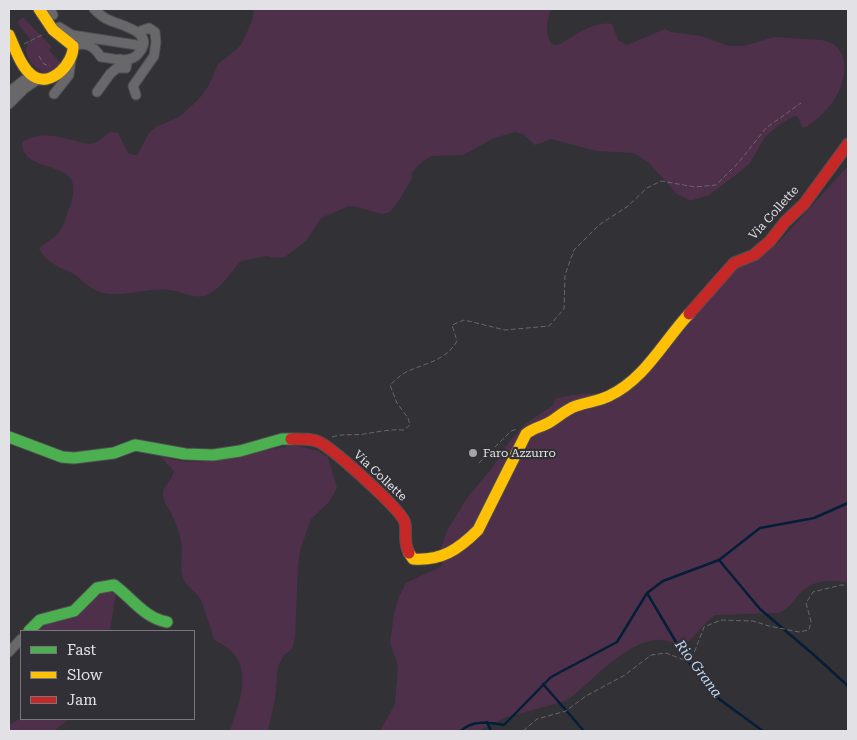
<!DOCTYPE html>
<style>
body{margin:0}
#map{position:relative;width:857px;height:740px;overflow:hidden;background:#323135;font-family:"Roboto Serif",serif}
canvas{display:block}
.frame{position:absolute;inset:0;border:10px solid #e2e1e5;pointer-events:none}
.legend{position:absolute;left:20px;top:630px;width:175px;height:90px;box-sizing:border-box;background:#313036;border:1px solid #78777c;margin:0;padding:6px 9px;list-style:none;font-size:15px;color:#e2e1e5}
.legend li{display:flex;align-items:center;gap:10px;height:25px}
.legend b{width:25px;border:1px solid #78777c}
</style>
<div id="map">
<canvas width="857" height="740"></canvas>
<div class="frame"></div>
<ul class="legend">
<li><b style="height:6px;background:#4caf50"></b>Fast</li>
<li><b style="height:6px;background:#ffc107"></b>Slow</li>
<li><b style="height:6px;background:#c62828"></b>Jam</li>
</ul>
</div>
<script>
const ctx = document.querySelector('canvas').getContext('2d');
ctx.lineJoin = 'round';
function fill(path, color) {
  ctx.fillStyle = color;
  ctx.fill(path, 'evenodd');
}
function stroke(path, color, width, dash) {
  ctx.strokeStyle = color;
  ctx.lineWidth = width;
  ctx.lineCap = dash ? 'butt' : 'round';
  ctx.setLineDash(dash || []);
  ctx.stroke(path);
}
function drawText(font, color, halo, rows, align = 'center') {
  ctx.font = font + ' "Roboto Serif",serif';
  ctx.lineWidth = 4.5;
  ctx.setLineDash([]);
  ctx.textBaseline = 'middle';
  ctx.strokeStyle = halo;
  ctx.fillStyle = color;
  for (const [text, x, y, turn = 0] of rows) {
    ctx.save();
    ctx.translate(x, y);
    ctx.rotate((+turn || 0) * Math.PI / 180);
    ctx.textAlign = isNaN(turn) ? turn : align;
    if (halo) ctx.strokeText(text, 0, 0);
    ctx.fillText(text, 0, 0);
    ctx.restore();
  }
}
const green = new Path2D(`
 M254,9H551C547,21 544,30 551,43L555,45L560,44C575,36 593,21 612,24L618,40L627,45L665,29L671,32L701,36L729,46H744L774,37L821,40C854,45 847,83 832,103C825,112 813,124 803,128L797,116H794L780,124L765,137L750,163L741,171L709,195L693,200H689L677,194L648,162L634,153L597,151L551,139L535,145L523,134L515,132L494,138L463,155L432,156C423,160 417,166 411,174L412,178L400,199L390,212L382,214L357,207L349,206L321,218L306,241L285,257L275,258L267,256L241,261C231,272 222,287 209,294C197,301 181,291 169,290C145,287 120,300 97,291C87,287 81,278 72,273C59,267 47,263 39,249C45,242 54,239 59,232C64,226 66,218 68,211C94,152 22,180 22,142C46,128 66,140 90,144L97,142L110,132L118,133L129,154L137,155L149,133L156,127L179,117L198,100L208,87L218,64L237,49L242,43L252,21Z
 M23,17L52,47L49,50L62,64C59,66 56,70 52,72C42,77 27,61 26,51C26,47 28,43 30,39L17,22Z
 M848,166V583C836,580 820,580 809,586C797,593 792,607 779,613L715,615C701,624 696,639 681,646C675,644 669,641 663,640C631,637 596,677 573,696L565,701L504,718L478,731H380L395,704L398,665L390,643L394,613L399,597L406,583L440,567L444,561L439,553L447,531L467,498L493,467L505,447L525,424L553,405L555,399C573,394 597,390 614,398L625,394L657,364L687,323L723,282L738,267L776,245Z
 M294,445L318,451L328,457L337,488L329,502L311,519L300,550L298,566L295,637L292,649L284,655L278,666L275,699L268,731H230C242,696 257,659 214,640C214,637 202,603 201,600C197,593 190,589 185,582C178,570 184,555 181,541C179,532 176,523 172,515C169,507 163,503 163,494C163,485 172,481 174,471L161,457L185,462L208,461Z
 M102,592H110L115,594V598L110,631H37L50,623L77,614Z
 M21,718V719H69L54,731H9V725Z`);
const stream = new Path2D(`
 M719,560L760,609L814,655L848,686
 M647,593L686,659L719,699L763,731
 M543,684L584,731
 M487,722L491,731
 M461,731C472,720 489,722 504,725L551,677L617,642L647,593L663,581L719,560L760,528L814,518L848,503`);
const path = new Path2D(`
 M24,44L42,35
 M39,56L44,64L50,66
 M332,437C344,433 352,436 364,434C377,432 390,429 404,430L410,425L408,418L397,403L390,385C395,381 400,375 406,372C425,363 446,361 457,341L452,325L464,320L505,330L549,326L564,309L565,275L574,250L599,225L628,206L647,188L661,181L695,187L716,185L739,162L766,128L801,103
 M479,463L511,431L517,429
 M523,731L537,719L566,711L586,696L625,675L651,655L666,653L689,662L691,661L704,627L721,620L753,621L769,626L799,632L809,630L811,621L806,603L813,592L841,585H848`);
const street = new Path2D(`
 M50,9L53,15
 M59,27L72,35L143,46
 M73,46C86,42 93,45 101,57C112,58 130,64 138,54C157,32 122,26 109,20C103,18 98,13 94,9
 M9,92L24,80H37
 M97,92L110,74L117,68H126L127,63L120,59
 M54,94L69,75L71,60
 M136,95L133,86L154,56L156,42L155,32L149,28L138,32
 M9,104L24,89L37,80
 M9,652L21,639`);
const fast = new Path2D(`
 M9,437L62,457L74,458L114,453L135,445L185,454L213,455L240,451L282,439H291
 M29,631L40,620L74,611L97,588L114,585C132,598 144,618 167,622`);
const slow = new Path2D(`
 M9,35C15,48 21,68 33,76C51,88 74,63 73,46L53,30L39,9
 M409,553L413,559C441,561 458,550 478,530L526,434C533,428 542,427 550,422C558,417 567,409 576,406C587,402 599,401 609,396C645,379 663,342 689,314`);
const jam = new Path2D(`
 M689,314L734,263L754,255L770,241L785,222L804,204L848,144
 M291,439C300,439 313,438 321,443C335,451 402,510 405,523C407,534 403,541 409,553`);
const markers = [
 [473,453,5,"#a4a3a7"]
];
const streetNames = [
 ["Via Collette",774,213,-48],
 ["Via Collette",380,476,43]
];
const poiNames = [
 ["Faro Azzurro",483,453]
];
const waterNames = [
 ["Rio Grana",698,669,53]
];
fill(green, '#4f304a');
stroke(stream, '#041e39', 2.5);
stroke(street, '#4f4e51', 11);
stroke(fast, '#4f4e51', 13);
stroke(slow, '#4f4e51', 13);
stroke(jam, '#4f4e51', 13);
stroke(path, '#68676a', 1, [5, 2.5]);
stroke(street, '#68676a', 9);
stroke(fast, '#4caf50', 11);
stroke(slow, '#ffc107', 11);
stroke(jam, '#c62828', 11);
for (const [x, y, r, color] of markers) {
  const dot = new Path2D();
  dot.arc(x, y, r, 0, 2 * Math.PI);
  ctx.fillStyle = color;
  ctx.fill(dot);
  stroke(dot, '#313036', 2);
}
drawText('12px', '#e2e1e5', '#313036', streetNames);
drawText('12px', '#e2e1e5', '#313036', poiNames, 'left');
drawText('italic 14px', '#c2daf5', '#313036', waterNames);
</script>
